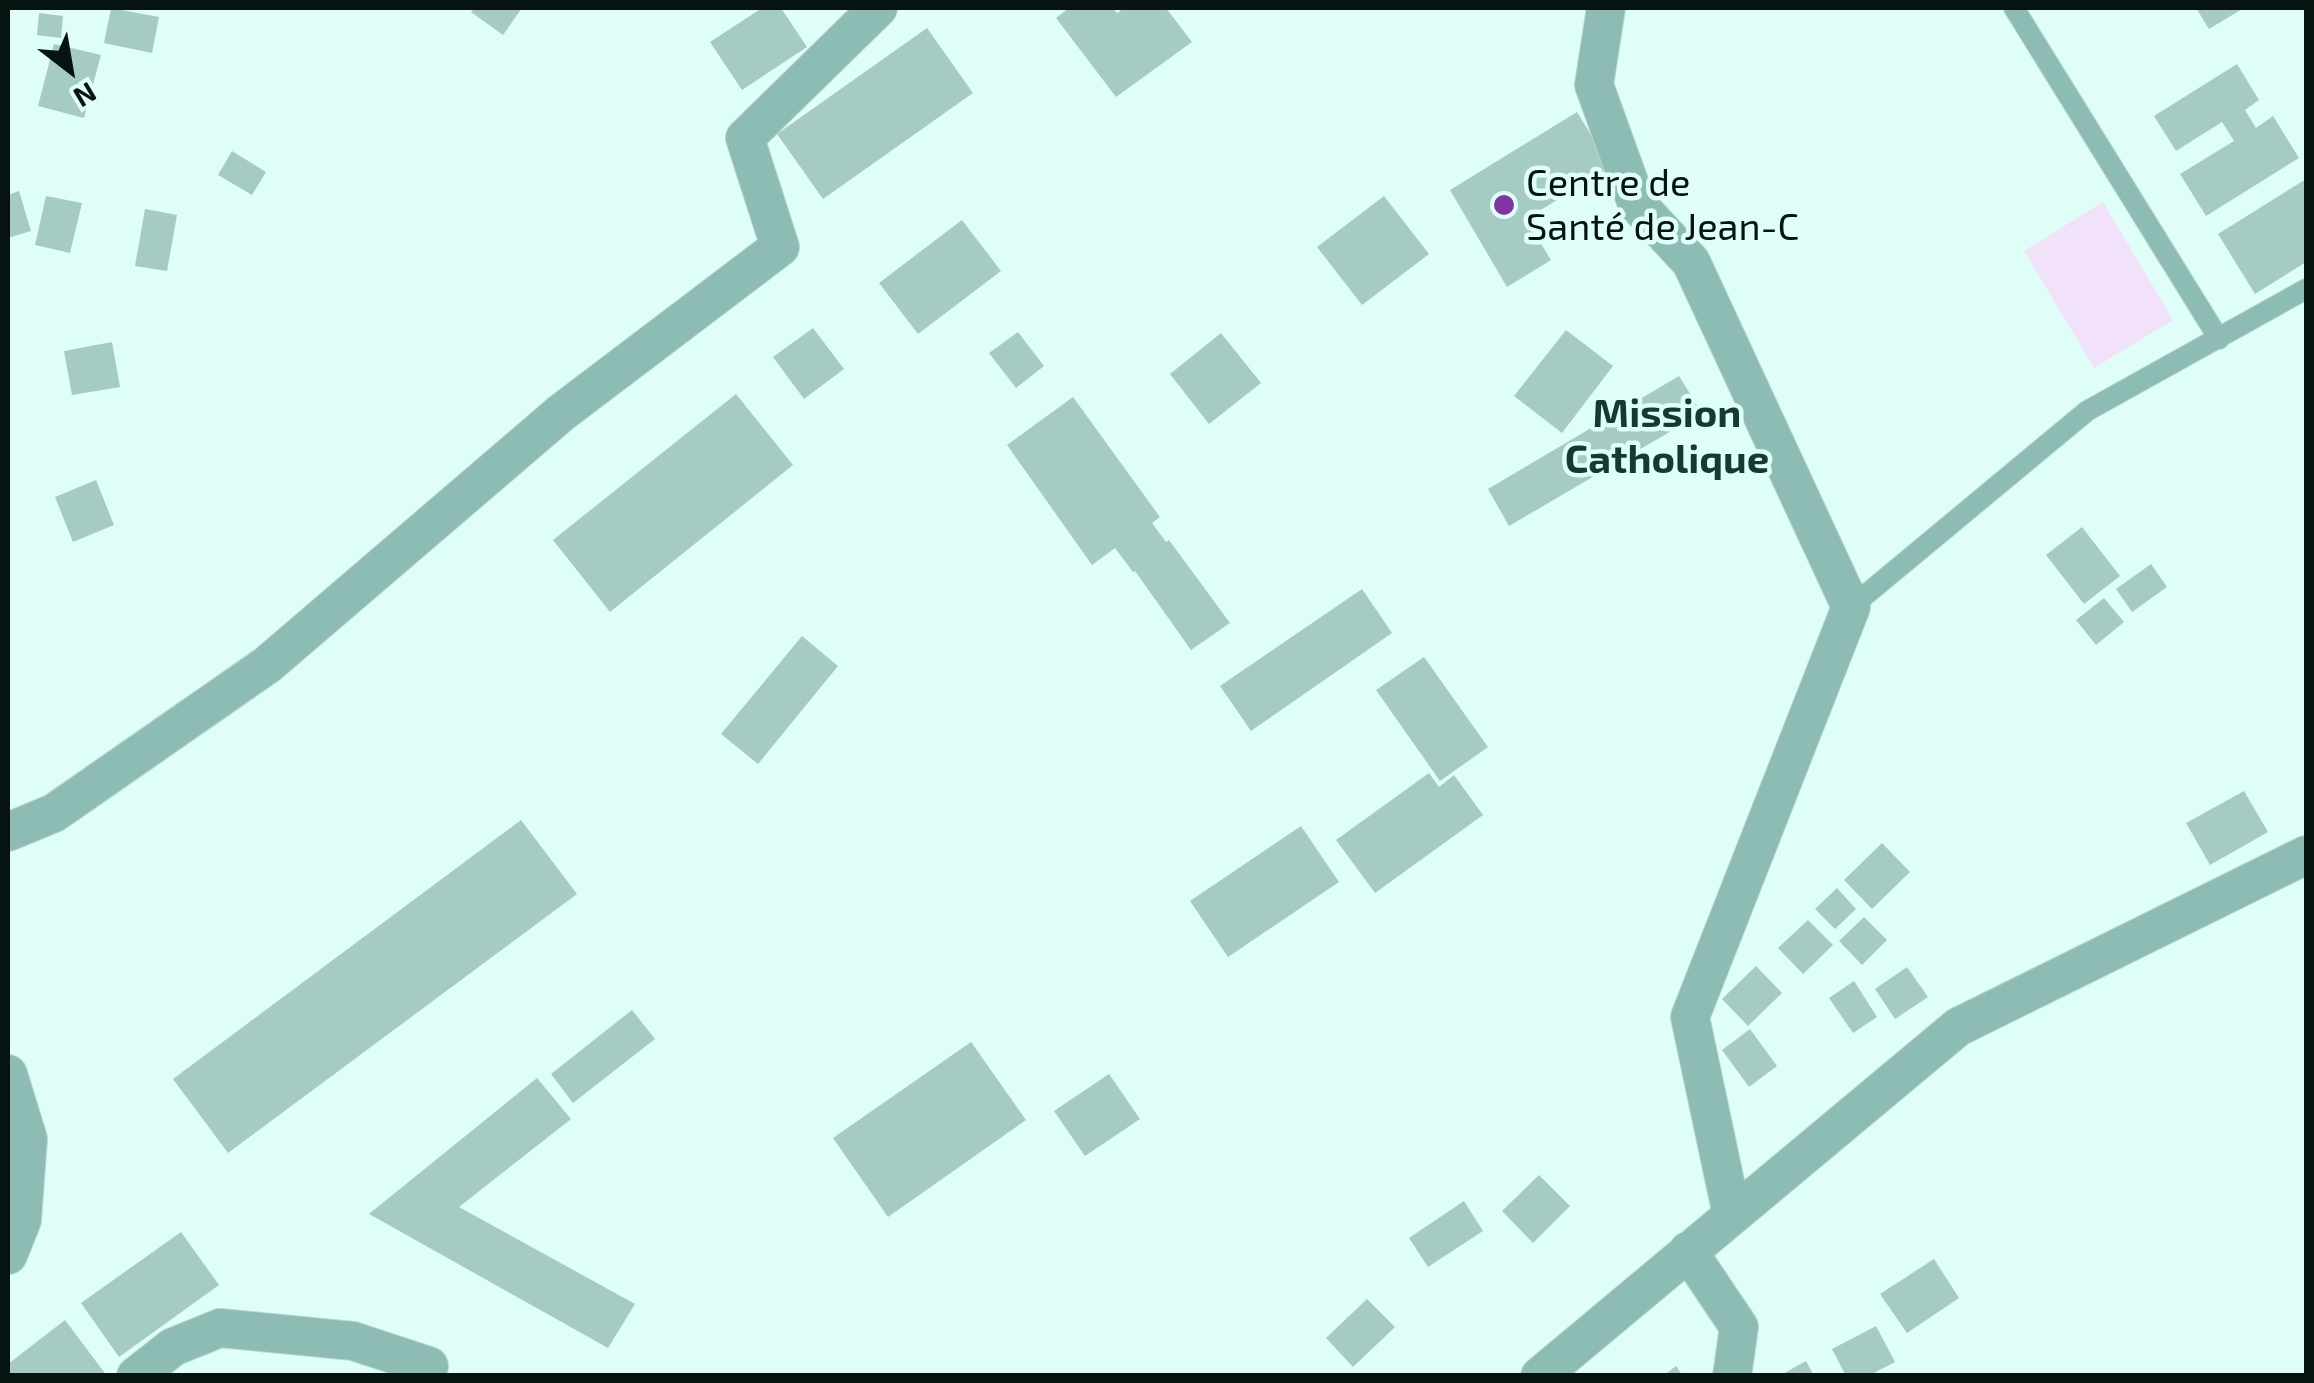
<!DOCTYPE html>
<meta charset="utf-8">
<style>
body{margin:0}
#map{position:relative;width:2314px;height:1383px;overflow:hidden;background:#dffef8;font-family:"Exo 2",sans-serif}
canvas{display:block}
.frame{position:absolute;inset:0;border:10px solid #051311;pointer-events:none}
.north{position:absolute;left:20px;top:20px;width:100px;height:100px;-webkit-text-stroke:8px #dffef8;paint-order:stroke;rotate:149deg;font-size:28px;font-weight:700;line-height:40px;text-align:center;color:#051311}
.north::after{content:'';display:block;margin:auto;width:35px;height:45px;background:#051311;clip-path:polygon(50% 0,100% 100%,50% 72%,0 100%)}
</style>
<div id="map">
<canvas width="2314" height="1383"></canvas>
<div class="frame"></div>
<div class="north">N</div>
</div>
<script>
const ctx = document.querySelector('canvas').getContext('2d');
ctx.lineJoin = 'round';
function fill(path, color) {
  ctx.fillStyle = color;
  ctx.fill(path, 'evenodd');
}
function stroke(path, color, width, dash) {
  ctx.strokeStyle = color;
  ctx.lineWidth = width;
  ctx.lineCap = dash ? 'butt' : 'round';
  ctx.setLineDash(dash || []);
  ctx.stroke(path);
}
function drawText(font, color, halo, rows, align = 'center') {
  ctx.font = font + ' "Exo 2",sans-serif';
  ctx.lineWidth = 9;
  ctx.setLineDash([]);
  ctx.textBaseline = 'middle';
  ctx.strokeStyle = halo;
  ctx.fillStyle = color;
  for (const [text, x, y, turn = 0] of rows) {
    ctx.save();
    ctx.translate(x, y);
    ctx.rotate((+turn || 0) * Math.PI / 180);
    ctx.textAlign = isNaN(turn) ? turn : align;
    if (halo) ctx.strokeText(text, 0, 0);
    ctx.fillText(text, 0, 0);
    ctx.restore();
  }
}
const green = new Path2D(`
 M2103,202L2173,320L2094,368L2024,251Z`);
const building = new Path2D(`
 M111,8L159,17L152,53L104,43Z
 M474,8H522L503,35L471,12Z
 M762,8H781L807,47L742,90L710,42Z
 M1069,8H1113L1117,13L1124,8H1166L1192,42L1116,97L1056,18Z
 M2196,8H2244L2209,29Z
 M39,13L63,16L61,38L37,35Z
 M927,28L973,93L823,199L777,134Z
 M54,44L101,55L84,118L38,106Z
 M2237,64L2259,100L2245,110L2256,128L2273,116L2299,158L2206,216L2180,174L2234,141L2222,122L2176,151L2154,116Z
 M1577,112L1611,167L1526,219L1551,260L1507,287L1450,190Z
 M232,151L266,172L252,195L218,175Z
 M2306,179V262L2255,294L2218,234Z
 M19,191L31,231L8,238V195Z
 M46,196L82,203L70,253L35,245Z
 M1384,196L1429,254L1362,305L1317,247Z
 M145,209L177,215L167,271L135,266Z
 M962,220L1001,271L918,334L879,283Z
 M813,328L844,369L804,399L773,357Z
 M1566,330L1613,366L1562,433L1514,396Z
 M1018,332L1044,366L1016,388L989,353Z
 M1221,333L1261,383L1209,424L1170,374Z
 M112,342L120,387L72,395L64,351Z
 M1679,376L1702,413L1509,526L1488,489Z
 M736,394L793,465L610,612L553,540Z
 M1073,397L1160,517L1152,523L1166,542L1169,540L1230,623L1191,650L1135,571L1133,572L1115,548L1092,565L1007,445Z
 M96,480L114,525L73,542L55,497Z
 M2082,527L2120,576L2084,604L2046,555Z
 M2151,564L2167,587L2132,612L2116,589Z
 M1362,589L1392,633L1251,731L1220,686Z
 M2104,598L2124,622L2096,645L2076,620Z
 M802,636L838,666L758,764L721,734Z
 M1424,657L1488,747L1440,781L1376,690Z
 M1429,773L1439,787L1454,775L1483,815L1375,893L1336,840Z
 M2244,791L2268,832L2210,865L2186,823Z
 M521,820L577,894L228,1153L173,1079Z
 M1301,826L1339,882L1228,957L1190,901Z
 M1882,843L1910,872L1872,909L1844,880Z
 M1837,888L1856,909L1835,929L1815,909Z
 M1864,917L1887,940L1862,965L1839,941Z
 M1808,920L1833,945L1803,974L1778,948Z
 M1756,966L1782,993L1748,1026L1722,999Z
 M1907,967L1928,997L1895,1019L1875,989Z
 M1854,981L1877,1017L1853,1033L1829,998Z
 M632,1010L655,1039L573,1103L551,1074Z
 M1750,1029L1777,1066L1749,1087L1722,1050Z
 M971,1042L1026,1120L888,1217L833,1138Z
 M1109,1074L1140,1119L1085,1156L1054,1111Z
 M537,1078L571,1119L459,1207L635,1304L608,1348L369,1214Z
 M1539,1175L1570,1206L1533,1243L1502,1211Z
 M1464,1201L1483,1231L1428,1267L1409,1238Z
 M181,1232L219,1285L119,1357L81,1303Z
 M1934,1259L1959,1298L1907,1333L1880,1294Z
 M1367,1299L1395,1327L1353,1367L1326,1338Z
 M65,1320L107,1376H8V1364Z
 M1876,1326L1895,1362L1868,1376H1846L1832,1349Z
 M1806,1361L1814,1376H1779Z
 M1676,1366L1683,1376H1663Z`);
const lane = new Path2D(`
 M2014,8L2219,339
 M1851,607L2087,411L2306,289`);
const street = new Path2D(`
 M1606,8L1594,85L1637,204L1691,262L1851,607L1690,1017L1732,1215
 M8,832L54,813L267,665L561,413L780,247L745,138L878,8
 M8,1074L28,1139L22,1220L8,1255
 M1688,1251L1739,1327L1732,1376
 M136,1376L173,1347L220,1328L353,1341L429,1366
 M1540,1376L1958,1027L2306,855`);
const markers = [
 [1504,205,12,"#8234a4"]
];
const poiNames = [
 ["Centre de",1526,183],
 ["Santé de Jean-C",1526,227]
];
const neighbourhoodNames = [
 ["Mission",1667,414],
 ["Catholique",1667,460]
];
fill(green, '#f1e1f9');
fill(building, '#a5cbc4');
stroke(lane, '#bcd8d3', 22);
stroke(street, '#bcd8d3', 40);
stroke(lane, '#8cbcb3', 20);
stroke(street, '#8cbcb3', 38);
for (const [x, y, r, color] of markers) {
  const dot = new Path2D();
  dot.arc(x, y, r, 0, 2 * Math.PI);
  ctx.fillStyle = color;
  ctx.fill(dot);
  stroke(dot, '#dffef8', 4);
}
drawText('38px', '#051311', '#dffef8', poiNames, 'left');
drawText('bold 40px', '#163934', '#dffef8', neighbourhoodNames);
</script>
